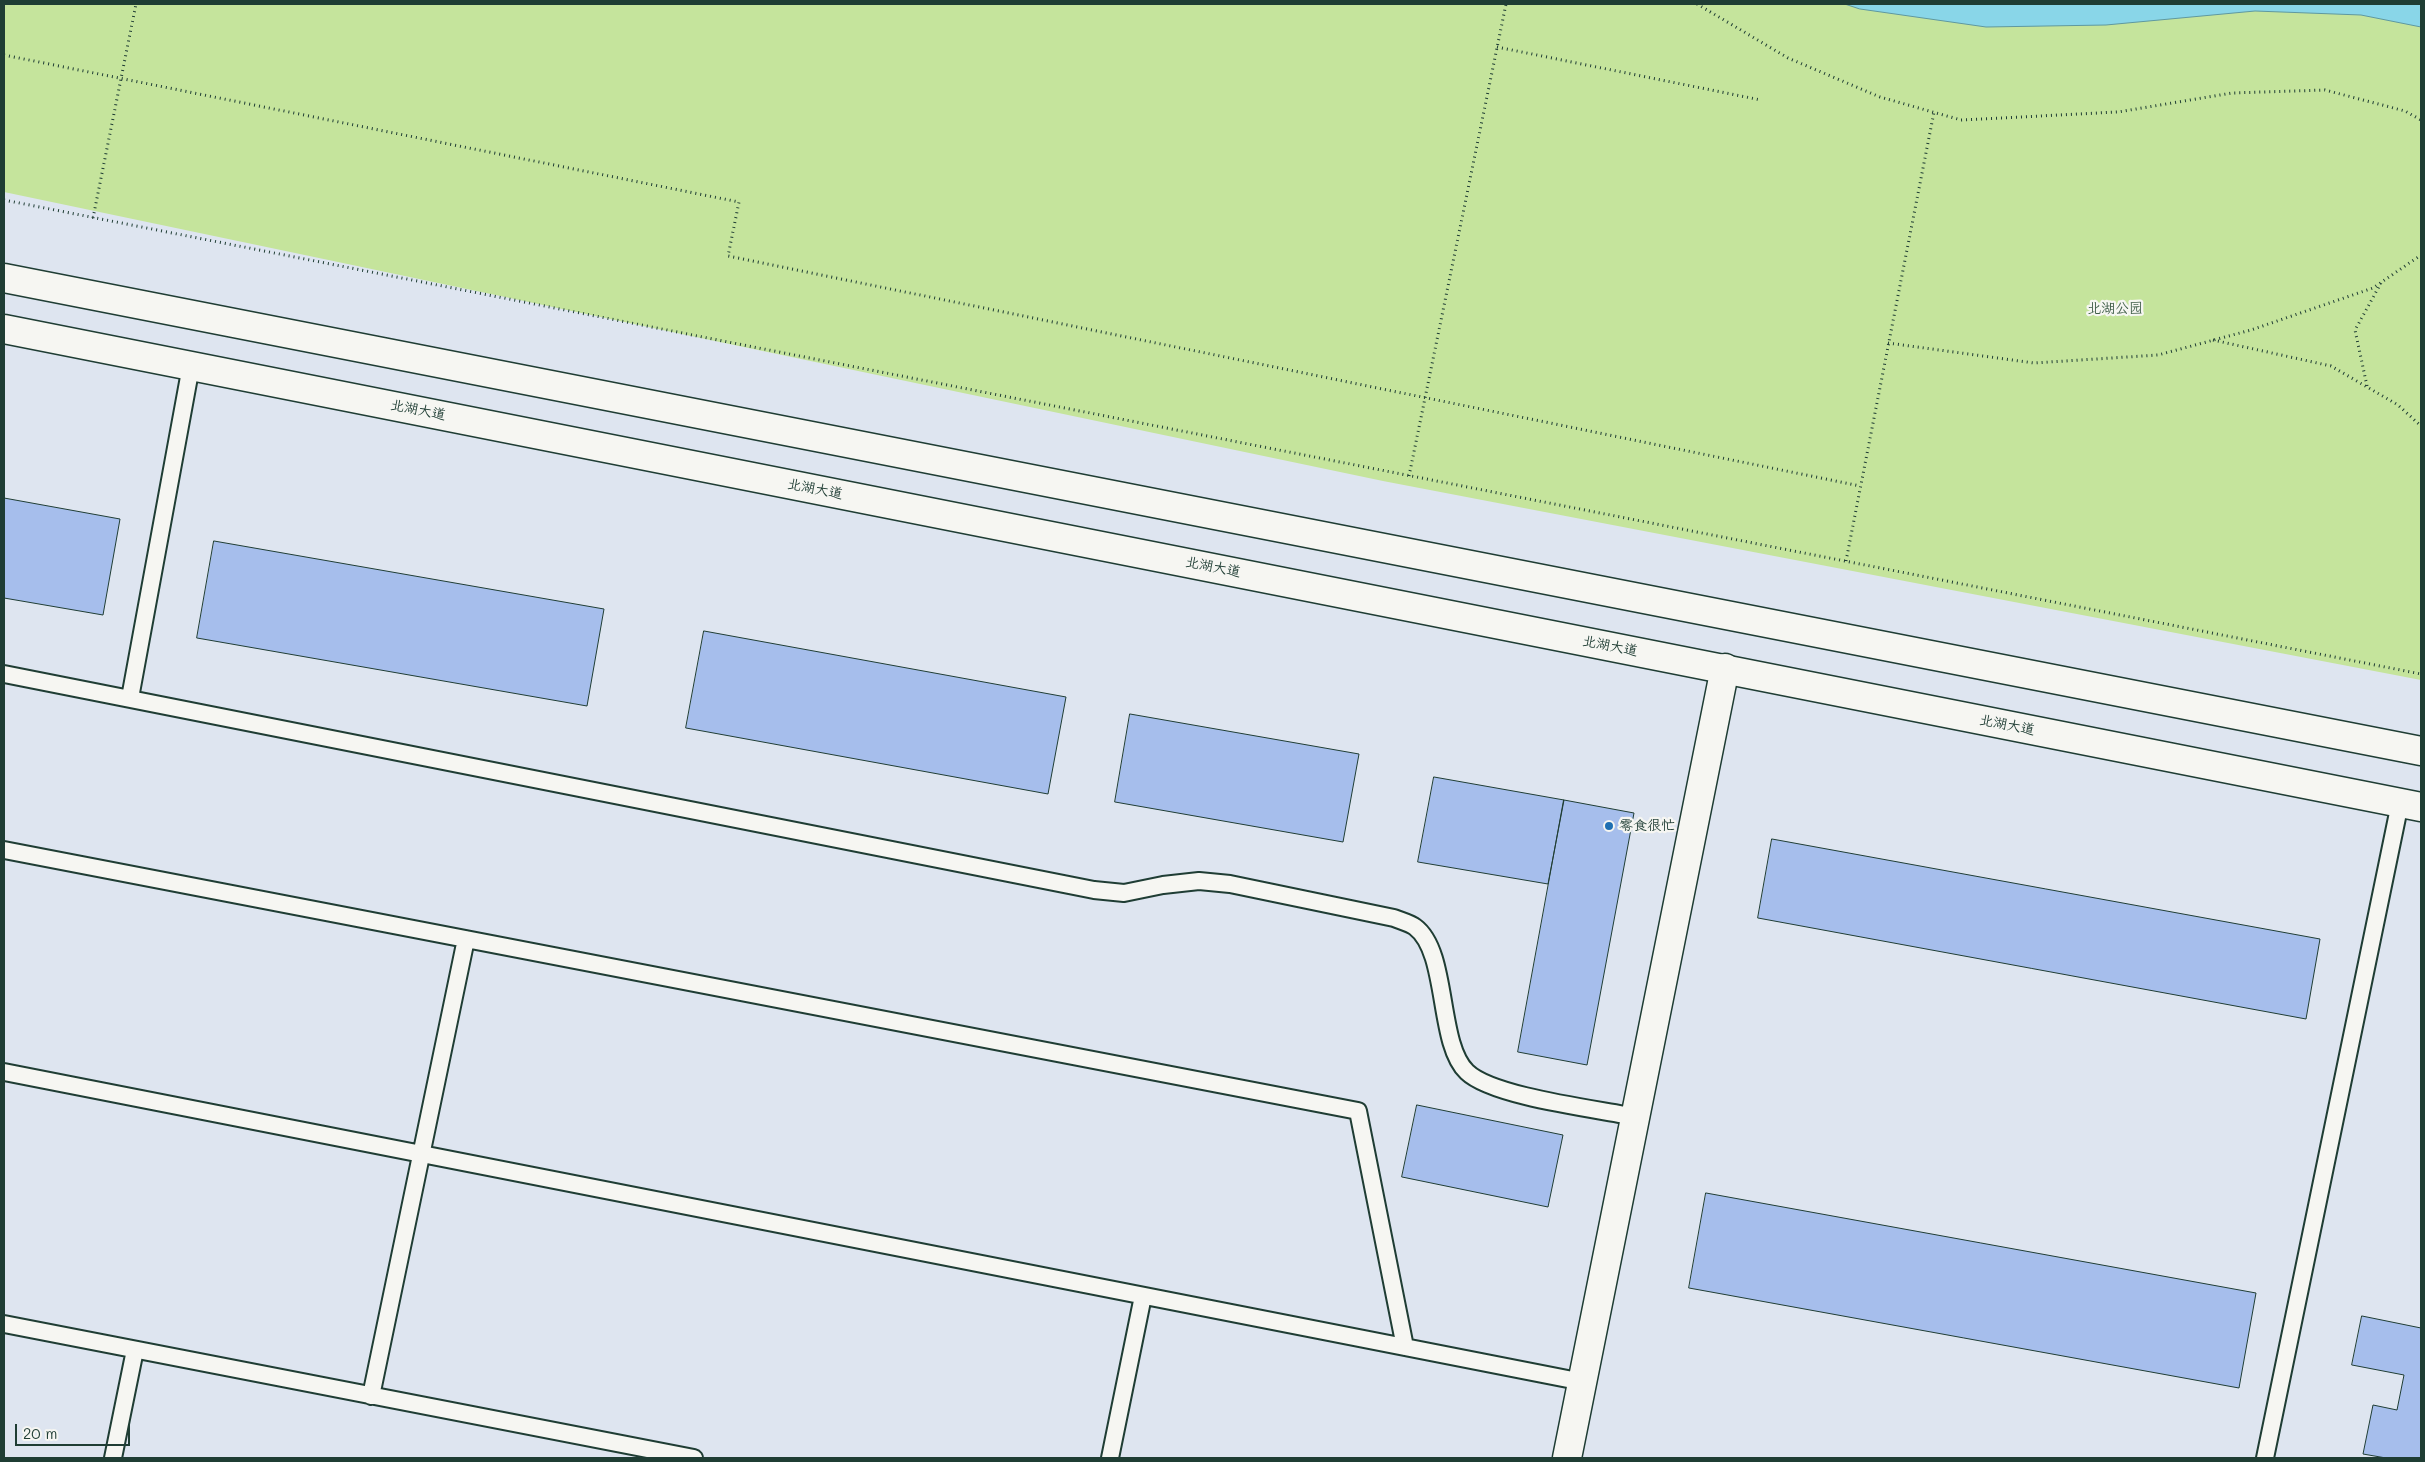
<!DOCTYPE html>
<meta charset="utf-8">
<style>
body{margin:0}
#map{position:relative;width:2425px;height:1462px;overflow:hidden;background:#dee5f0;font-family:Mali,sans-serif}
canvas{display:block}
.frame{position:absolute;inset:0;border:5px solid #1f3d34;pointer-events:none}
.scale{position:absolute;left:15px;top:1424px;width:115px;height:22px;box-sizing:border-box;border:2px solid #1f3d34;border-top:0;padding-left:6px;font-size:15px;line-height:18px;white-space:nowrap;color:#1f3d34;-webkit-text-stroke:4px #f6f6f2;paint-order:stroke}
</style>
<div id="map">
<canvas width="2425" height="1462"></canvas>
<div class="frame"></div>
<div class="scale">20 m</div>
</div>
<script>
const ctx = document.querySelector('canvas').getContext('2d');
ctx.lineJoin = 'round';
function fill(path, color) {
  ctx.fillStyle = color;
  ctx.fill(path, 'evenodd');
}
function stroke(path, color, width, dash) {
  ctx.strokeStyle = color;
  ctx.lineWidth = width;
  ctx.lineCap = dash ? 'butt' : 'round';
  ctx.setLineDash(dash || []);
  ctx.stroke(path);
}
function drawText(font, color, halo, rows, align = 'center') {
  ctx.font = font + ' Mali,"LXGW WenKai TC",sans-serif';
  ctx.lineWidth = 4.5;
  ctx.setLineDash([]);
  ctx.textBaseline = 'middle';
  ctx.strokeStyle = halo;
  ctx.fillStyle = color;
  for (const [text, x, y, turn = 0] of rows) {
    ctx.save();
    ctx.translate(x, y);
    ctx.rotate((+turn || 0) * Math.PI / 180);
    ctx.textAlign = isNaN(turn) ? turn : align;
    if (halo) ctx.strokeText(text, 0, 0);
    ctx.fillText(text, 0, 0);
    ctx.restore();
  }
}
const green = new Path2D(`
 M4,4H2421V680L1383,481L4,192Z`);
const water = new Path2D(`
 M1845,4H2421V27L2361,15L2255,11L2106,25L1986,27L1860,9Z`);
const building = new Path2D(`
 M4,498L120,519L103,615L4,598Z
 M214,541L604,609L587,706L197,638Z
 M704,631L1066,697L1048,794L686,728Z
 M1130,714L1359,754L1343,842L1115,802Z
 M1434,777L1564,800L1548,884L1418,862Z
 M1564,800L1634,813L1587,1065L1518,1052Z
 M1772,839L2320,939L2306,1019L1758,918Z
 M1417,1105L1563,1135L1548,1207L1402,1177Z
 M1706,1193L2256,1293L2239,1388L1689,1288Z
 M2362,1316L2421,1328V1458H2386L2363,1454L2373,1405L2397,1410L2404,1375L2352,1365Z`);
const path = new Path2D(`
 M1697,4L1788,58L1880,97L1961,120L2118,112L2232,93L2325,90L2405,111L2421,120
 M1497,47L1761,100
 M4,55L739,202L728,256L1860,486
 M4,200L2421,674
 M93,218L136,4
 M2213,340L2331,366L2398,405L2421,426
 M1888,343L2034,363L2158,355L2251,330L2373,288L2421,255
 M2367,386L2355,330L2381,283
 M1409,476L1506,4
 M1846,561L1934,112`);
const lane = new Path2D(`
 M4,674L1094,890L1124,893L1163,885L1199,881L1230,884L1394,918C1401,921 1410,923 1415,927C1449,952 1437,1044 1467,1072C1493,1097 1597,1109 1636,1117
 M130,698L191,366
 M4,850L1358,1111L1405,1347
 M4,1072L1583,1382
 M4,1324L694,1458
 M371,1396L466,939
 M113,1458L135,1350
 M1110,1458L1143,1296
 M2265,1458L2400,803`);
const street = new Path2D(`
 M1567,1458L1725,668`);
const secondary = new Path2D(`
 M4,278L2421,751
 M4,329L2421,807`);
const markers = [
 [1609,826,5,"#1f6fb2"]
];
const parkNames = [
 ["北湖公园",2115,309]
];
const streetNames = [
 ["北湖大道",418,410,11],
 ["北湖大道",815,489,11],
 ["北湖大道",1213,567,11],
 ["北湖大道",1610,646,11],
 ["北湖大道",2007,725,11]
];
const poiNames = [
 ["零食很忙",1619,826]
];
fill(green, '#c5e49c');
fill(water, '#89d6e8');
stroke(water, '#5f99a0', 1);
fill(building, '#a6beec');
stroke(building, '#1f3d34', 1);
stroke(lane, '#1f3d34', 20);
stroke(street, '#1f3d34', 31);
stroke(secondary, '#1f3d34', 31);
stroke(path, '#1f3d34', 3, [1, 4]);
stroke(lane, '#f6f6f2', 16);
stroke(street, '#f6f6f2', 28);
stroke(secondary, '#f6f6f2', 28);
for (const [x, y, r, color] of markers) {
  const dot = new Path2D();
  dot.arc(x, y, r, 0, 2 * Math.PI);
  ctx.fillStyle = color;
  ctx.fill(dot);
  stroke(dot, '#f6f6f2', 2);
}
drawText('14px', '#405e49', '#f6f6f2', parkNames);
drawText('14px', '#1f3d34', '#f6f6f2', streetNames);
drawText('14px', '#1f3d34', '#f6f6f2', poiNames, 'left');
</script>
